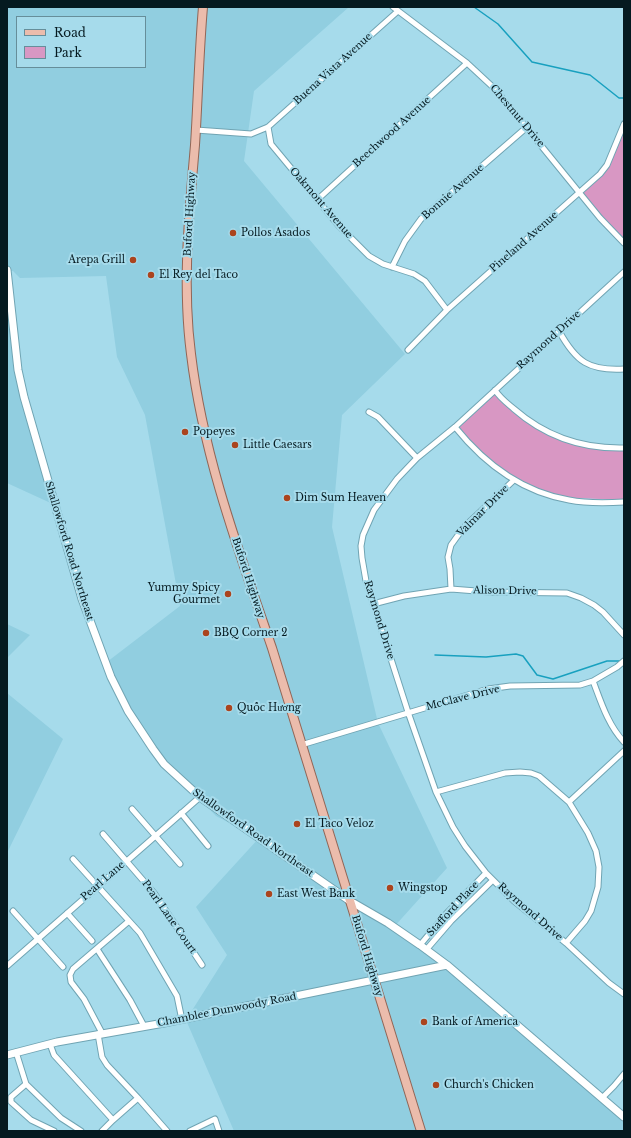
<!DOCTYPE html>
<meta charset="utf-8">
<style>
body{margin:0}
#map{position:relative;width:631px;height:1138px;overflow:hidden;background:#a6dbeb;font-family:"Libre Baskerville",serif}
canvas{display:block}
.frame{position:absolute;inset:0;border:8px solid #051a20;pointer-events:none}
.legend{position:absolute;left:16px;top:16px;width:130px;height:52px;box-sizing:border-box;background:#a6dbeb;border:1px solid #668e9a;margin:0;padding:5px 7px;list-style:none;font-size:12px;color:#051a20}
.legend li{display:flex;align-items:center;gap:8px;height:20px}
.legend b{width:20px;border:1px solid #668e9a}
</style>
<div id="map">
<canvas width="631" height="1138"></canvas>
<div class="frame"></div>
<ul class="legend">
<li><b style="height:5px;background:#ebbcac"></b>Road</li>
<li><b style="height:11px;background:#d897c3"></b>Park</li>
</ul>
</div>
<script>
const ctx = document.querySelector('canvas').getContext('2d');
ctx.lineJoin = 'round';
function fill(path, color) {
  ctx.fillStyle = color;
  ctx.fill(path, 'evenodd');
}
function stroke(path, color, width, dash) {
  ctx.strokeStyle = color;
  ctx.lineWidth = width;
  ctx.lineCap = dash ? 'butt' : 'round';
  ctx.setLineDash(dash || []);
  ctx.stroke(path);
}
function drawText(font, color, halo, rows, align = 'center') {
  ctx.font = font + ' "Libre Baskerville",serif';
  ctx.lineWidth = 4;
  ctx.setLineDash([]);
  ctx.textBaseline = 'middle';
  ctx.strokeStyle = halo;
  ctx.fillStyle = color;
  for (const [text, x, y, turn = 0] of rows) {
    ctx.save();
    ctx.translate(x, y);
    ctx.rotate((+turn || 0) * Math.PI / 180);
    ctx.textAlign = isNaN(turn) ? turn : align;
    if (halo) ctx.strokeText(text, 0, 0);
    ctx.fillText(text, 0, 0);
    ctx.restore();
  }
}
const built = new Path2D(`
 M7,7H349L254,91L244,161L405,354L342,415L332,527L378,723L447,868L393,928L447,965L604,1102L624,1112V1131H234L186,1020L227,955L196,907L259,838L216,816L159,756L103,665L180,606L145,415L117,357L106,276L20,278L13,271H8L21,378L55,505L7,483ZM17,17H145V67H17Z
 M7,624L30,635L7,658Z
 M7,693L63,739L7,853Z`);
const green = new Path2D(`
 M624,124V240L599,213L578,194L605,169Z
 M494,391L529,422L565,441L624,449V500L552,497L509,478L455,428Z`);
const stream = new Path2D(`
 M474,7L498,24L532,62L590,75L619,98H624
 M435,655L486,657L516,654L523,656L537,675L553,679L607,661H621`);
const street = new Path2D(`
 M393,7L467,63L495,89L600,218L624,243
 M268,127L271,144L339,226L369,256L383,264L414,274L425,281L447,310
 M196,130L251,134L268,127L398,11
 M317,200L467,63
 M392,267L405,241L421,219L527,127
 M624,272L455,427L417,458L397,479L374,510L363,535L361,546L362,558L366,581L408,712L436,792L453,827L465,846L486,873L514,901L566,943L609,983L624,994
 M559,331C576,362 589,371 624,369
 M408,350L447,310L600,174L607,165L624,124
 M495,390C500,398 507,403 514,409C546,437 582,449 624,448
 M369,412L378,417L417,458
 M455,427C484,463 522,492 569,500C584,503 608,503 624,502
 M451,589L450,569L448,557L451,545L464,527L514,480
 M373,604L404,596L451,589L489,592L567,593L581,598L594,605L603,612L624,635
 M593,681C601,702 608,725 624,742
 M301,745L488,689L510,686L580,685L593,681L617,667L624,661
 M436,792L505,773L520,772L531,773L539,776L569,802L588,833L596,851L599,867L598,887L591,911L585,921L566,943
 M569,802L624,751
 M132,809L180,864
 M181,813L208,846
 M103,834L154,893L202,965
 M73,859L140,933L177,996L182,1020
 M13,911L63,967
 M67,913L92,941
 M420,945L446,914L486,873
 M97,949L130,1000L144,1026
 M426,950L451,921L493,880
 M7,966L200,797
 M102,1033L84,999L71,982L70,975L73,969L129,921
 M50,1044L54,1055L113,1120L138,1098L107,1065L102,1057L98,1034
 M16,1052L26,1084L61,1118L81,1131
 M26,1084L11,1097V1102L31,1120L54,1131
 M138,1098L167,1131
 M602,1098L614,1086L624,1074
 M102,1131L113,1120
 M190,1131L215,1119L219,1131`);
const secondary = new Path2D(`
 M7,270L18,370L24,397L82,599L111,677L128,711L153,749L164,764L200,797L350,901L388,923L420,945L447,965L624,1117
 M7,1055L57,1042L164,1023L447,965`);
const primary = new Path2D(`
 M203,7C199,53 198,99 195,145C189,214 182,285 191,354C203,455 239,552 272,648L421,1131`);
const markers = [
 [233,233,4,"#ab441e"],
 [133,260,4,"#ab441e"],
 [151,275,4,"#ab441e"],
 [185,432,4,"#ab441e"],
 [235,445,4,"#ab441e"],
 [287,498,4,"#ab441e"],
 [228,594,4,"#ab441e"],
 [206,633,4,"#ab441e"],
 [229,708,4,"#ab441e"],
 [297,824,4,"#ab441e"],
 [390,888,4,"#ab441e"],
 [269,894,4,"#ab441e"],
 [424,1022,4,"#ab441e"],
 [436,1085,4,"#ab441e"]
];
const streetNames = [
 ["Buena Vista Avenue",333,69,-42],
 ["Chestnut Drive",517,116,50],
 ["Beechwood Avenue",392,132,-42],
 ["Bonnie Avenue",453,192,-41],
 ["Oakmont Avenue",321,203,49],
 ["Buford Highway",190,214,-87],
 ["Pineland Avenue",524,242,-41],
 ["Raymond Drive",549,340,-42],
 ["Valmar Drive",483,511,-45],
 ["Shallowford Road Northeast",69,551,73],
 ["Buford Highway",248,578,72],
 ["Alison Drive",505,591,1],
 ["Raymond Drive",379,620,73],
 ["McClave Drive",463,698,-14],
 ["Shallowford Road Northeast",253,833,35],
 ["Pearl Lane",103,881,-41],
 ["Stafford Place",453,909,-47],
 ["Raymond Drive",530,912,41],
 ["Pearl Lane Court",169,917,55],
 ["Buford Highway",367,956,73],
 ["Chamblee Dunwoody Road",227,1010,-11]
];
const poiNames = [
 ["Pollos Asados",241,233],
 ["Arepa Grill",125,260,"right"],
 ["El Rey del Taco",159,275],
 ["Popeyes",193,432],
 ["Little Caesars",243,445],
 ["Dim Sum Heaven",295,498],
 ["Yummy Spicy",220,588,"right"],
 ["Gourmet",220,600,"right"],
 ["BBQ Corner 2",214,633],
 ["Quốc Hương",237,708],
 ["El Taco Veloz",305,824],
 ["Wingstop",398,888],
 ["East West Bank",277,894],
 ["Bank of America",432,1022],
 ["Church's Chicken",444,1085]
];
fill(built, '#91cee0');
fill(green, '#d897c3');
stroke(stream, '#18a0bf', 1.5);
stroke(street, '#70a4b3', 7);
stroke(secondary, '#70a4b3', 9);
stroke(primary, '#916657', 10);
stroke(street, '#fff', 5);
stroke(secondary, '#fff', 7);
stroke(primary, '#ebbcac', 8);
for (const [x, y, r, color] of markers) {
  const dot = new Path2D();
  dot.arc(x, y, r, 0, 2 * Math.PI);
  ctx.fillStyle = color;
  ctx.fill(dot);
  stroke(dot, '#a6dbeb', 1.5);
}
drawText('10px', '#051a20', '#a6dbeb', streetNames);
drawText('10px', '#051a20', '#a6dbeb', poiNames, 'left');
</script>
